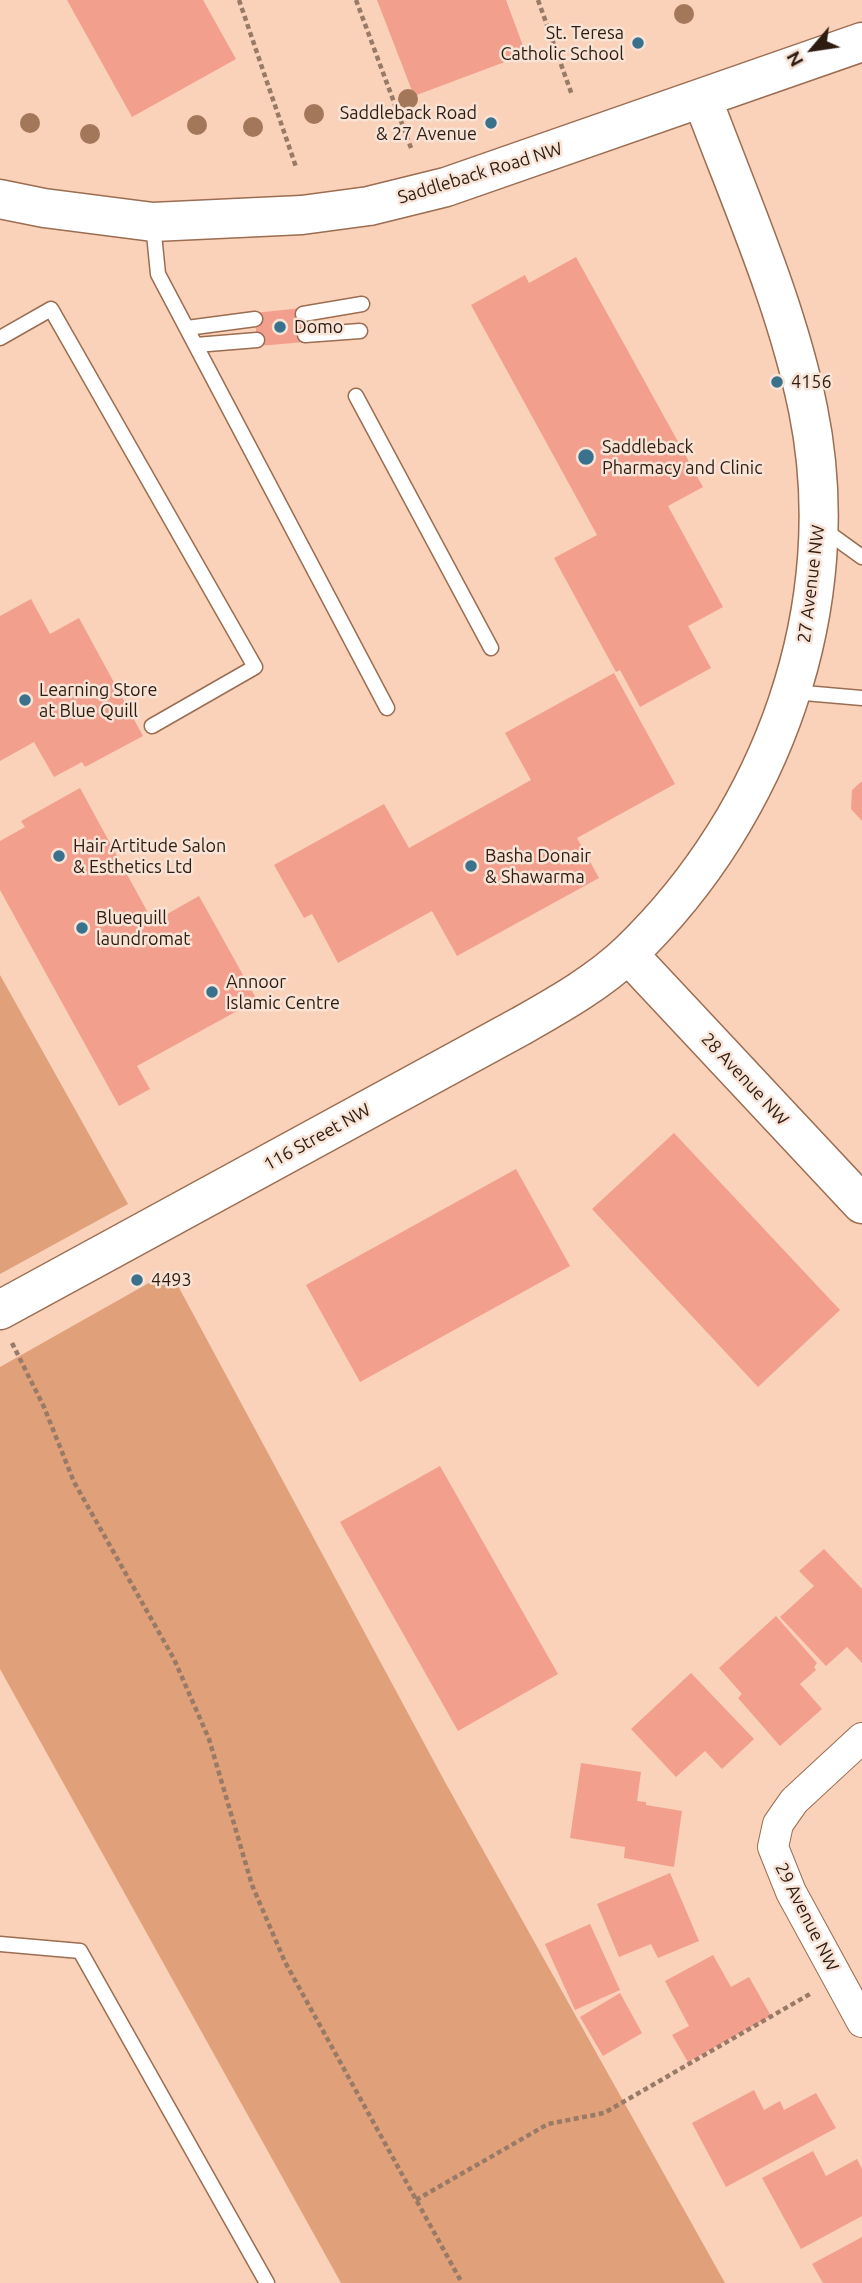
<!DOCTYPE html>
<style>
body{margin:0}
#map{position:relative;width:862px;height:2283px;overflow:hidden;background:#fad1b9;font-family:Ubuntu,sans-serif}
canvas{display:block}
.north{position:absolute;left:778px;top:14px;width:70px;height:70px;-webkit-text-stroke:5px #f8e3d7;paint-order:stroke;rotate:241deg;font-size:19px;font-weight:700;line-height:28px;text-align:center;color:#2e1c10}
.north::after{content:'';display:block;margin:auto;width:24px;height:32px;background:#2e1c10;clip-path:polygon(50% 0,100% 100%,50% 72%,0 100%)}
</style>
<div id="map">
<canvas width="862" height="2283"></canvas>
<div class="north">N</div>
</div>
<script>
const ctx = document.querySelector('canvas').getContext('2d');
ctx.lineJoin = 'round';
function fill(path, color) {
  ctx.fillStyle = color;
  ctx.fill(path, 'evenodd');
}
function stroke(path, color, width, dash) {
  ctx.strokeStyle = color;
  ctx.lineWidth = width;
  ctx.lineCap = dash ? 'butt' : 'round';
  ctx.setLineDash(dash || []);
  ctx.stroke(path);
}
function drawText(font, color, halo, rows, align = 'center') {
  ctx.font = font + ' Ubuntu,sans-serif';
  ctx.lineWidth = 5;
  ctx.setLineDash([]);
  ctx.textBaseline = 'middle';
  ctx.strokeStyle = halo;
  ctx.fillStyle = color;
  for (const [text, x, y, turn = 0] of rows) {
    ctx.save();
    ctx.translate(x, y);
    ctx.rotate((+turn || 0) * Math.PI / 180);
    ctx.textAlign = isNaN(turn) ? turn : align;
    if (halo) ctx.strokeText(text, 0, 0);
    ctx.fillText(text, 0, 0);
    ctx.restore();
  }
}
const green = new Path2D(`
 M0,975L128,1204L0,1274Z
 M170,1271L445,1782L725,2283H341L0,1669V1367Z`);
const building = new Path2D(`
 M67,0H203L236,59L132,117Z
 M377,0H506L526,54L414,96Z
 M576,257L703,487L668,506L723,607L688,626L711,668L640,707L620,670L616,672L554,558L597,535L471,305L525,275L529,283Z
 M302,308L305,342L258,346L254,313Z
 M31,599L50,634L79,618L143,736L85,767L82,762L54,777L34,742L0,761V616Z
 M614,673L675,784L577,838L599,878L457,956L432,911L338,963L312,914L304,918L274,865L384,804L409,848L531,780L505,733Z
 M862,781V821L851,809L852,790Z
 M80,788L153,922L199,896L257,1000L137,1066L150,1089L119,1106L0,890V841L25,827L21,821Z
 M674,1133L840,1310L758,1387L592,1209Z
 M516,1169L570,1266L360,1382L306,1285Z
 M440,1466L558,1674L458,1731L340,1522Z
 M824,1549L862,1589V1663L847,1647L826,1666L780,1617L814,1586L799,1571Z
 M776,1616L817,1663L814,1667L816,1670L800,1684L822,1709L780,1746L738,1698L742,1694L719,1668Z
 M691,1673L754,1739L722,1769L705,1751L676,1777L631,1729Z
 M581,1763L641,1772L637,1801L646,1802V1805L682,1811L674,1867L624,1858L625,1847L570,1838Z
 M670,1873L699,1941L658,1958L651,1944L619,1957L597,1904Z
 M590,1924L620,1990L575,2010L545,1944Z
 M713,1955L731,1987L749,1977L771,2016L688,2062L672,2035L689,2026L665,1981Z
 M620,1993L642,2033L603,2056L580,2017Z
 M754,2090L764,2110L780,2101L784,2110L816,2093L836,2128L726,2187L692,2123Z
 M813,2151L826,2176L857,2159L862,2169V2216L801,2249L762,2178Z
 M862,2237V2283H823L812,2264Z`);
const path = new Path2D(`
 M239,0L296,167
 M356,0L411,148
 M538,0L572,95
 M12,1343L44,1407L74,1482L174,1659L209,1739L252,1885L285,1962L462,2283
 M416,2200L548,2124L604,2113L810,1994`);
const lane = new Path2D(`
 M153,224L158,274L387,708
 M303,314L362,304
 M187,328L255,319
 M305,335L360,331
 M0,338L51,309L255,667L152,726
 M196,345L257,340
 M356,396L491,648
 M823,529L862,557
 M793,692L862,698
 M0,1944L80,1951L267,2283`);
const street = new Path2D(`
 M862,1738L794,1801L778,1824L773,1847L791,1892L862,2022`);
const secondary = new Path2D(`
 M0,199L44,208L153,222L302,215L369,206L446,187L862,42
 M628,954L862,1204
 M0,1310L521,1026C558,1005 599,982 630,952C773,814 848,605 808,409C786,302 740,200 702,98`);
const trees = [
 [684,14],
 [408,99],
 [314,114],
 [30,123],
 [197,125],
 [253,127],
 [90,134]
];
const markers = [
 [638,43,7,"#3a718c"],
 [491,123,7,"#3a718c"],
 [280,327,7,"#3a718c"],
 [777,382,7,"#3a718c"],
 [586,457,9,"#3a718c"],
 [25,700,7,"#3a718c"],
 [59,856,7,"#3a718c"],
 [471,866,7,"#3a718c"],
 [82,928,7,"#3a718c"],
 [212,992,7,"#3a718c"],
 [137,1280,7,"#3a718c"]
];
const poiNames = [
 ["St. Teresa",624,33,"right"],
 ["Catholic School",624,54,"right"],
 ["Saddleback Road",477,113,"right"],
 ["& 27 Avenue",477,134,"right"],
 ["Domo",294,327],
 ["4156",791,382],
 ["Saddleback",602,447],
 ["Pharmacy and Clinic",602,468],
 ["Learning Store",39,690],
 ["at Blue Quill",39,711],
 ["Hair Artitude Salon",73,846],
 ["& Esthetics Ltd",73,867],
 ["Basha Donair",485,856],
 ["& Shawarma",485,877],
 ["Bluequill",96,918],
 ["laundromat",96,939],
 ["Annoor",226,982],
 ["Islamic Centre",226,1003],
 ["4493",151,1280]
];
const streetNames = [
 ["Saddleback Road NW",480,173,-17],
 ["27 Avenue NW",811,584,-83],
 ["28 Avenue NW",745,1079,47],
 ["116 Street NW",317,1137,-29],
 ["29 Avenue NW",807,1917,63]
];
fill(green, '#e0a17a');
fill(building, '#f39f8d');
stroke(lane, '#9b6d51', 17);
stroke(street, '#9b6d51', 32);
stroke(secondary, '#9b6d51', 41);
stroke(path, '#987a67', 4.5, [5, 3.5]);
stroke(lane, '#fff', 14);
stroke(street, '#fff', 30);
stroke(secondary, '#fff', 38);
ctx.fillStyle = '#a3775a';
for (const [x, y] of trees) {
  ctx.beginPath();
  ctx.arc(x, y, 10, 0, 2 * Math.PI);
  ctx.fill();
}
for (const [x, y, r, color] of markers) {
  const dot = new Path2D();
  dot.arc(x, y, r, 0, 2 * Math.PI);
  ctx.fillStyle = color;
  ctx.fill(dot);
  stroke(dot, '#f8e3d7', 2.5);
}
drawText('18px', '#2e1c10', '#f8e3d7', poiNames, 'left');
drawText('18px', '#2e1c10', '#f8e3d7', streetNames);
</script>
